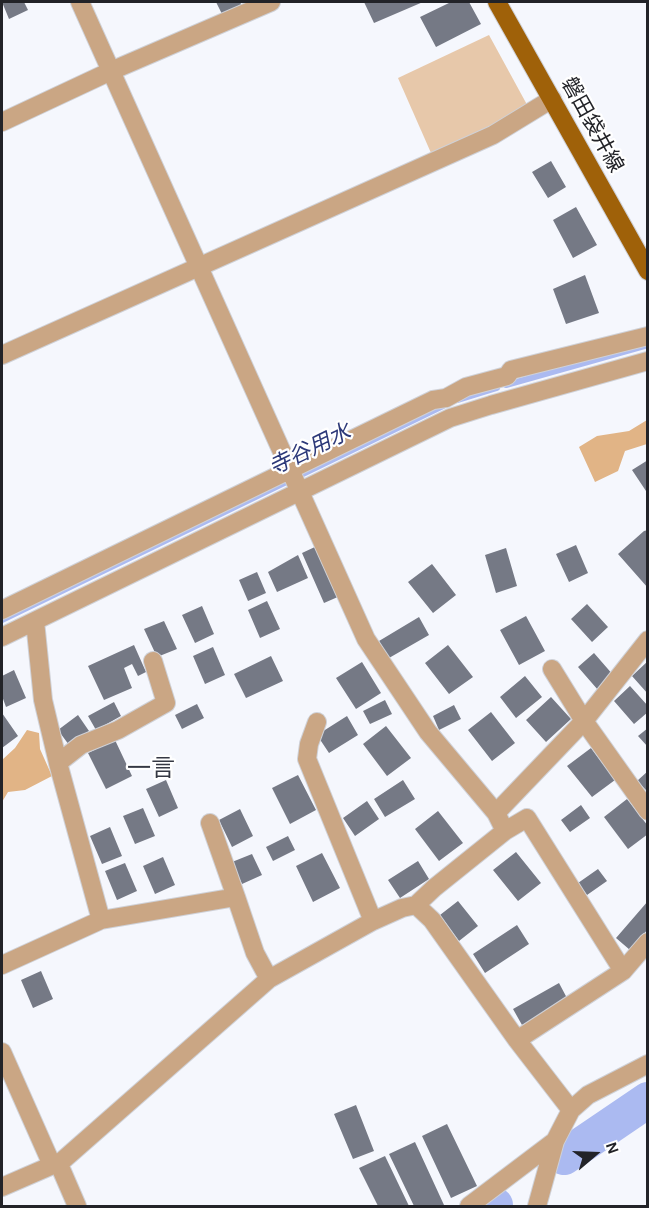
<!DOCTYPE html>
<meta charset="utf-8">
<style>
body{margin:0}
#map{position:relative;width:649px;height:1208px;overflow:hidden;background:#f5f7fd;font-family:Karla,sans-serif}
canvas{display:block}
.frame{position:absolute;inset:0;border:3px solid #222328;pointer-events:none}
.north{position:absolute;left:565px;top:1124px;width:60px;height:60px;-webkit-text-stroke:4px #fff;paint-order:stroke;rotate:71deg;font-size:16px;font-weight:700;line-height:24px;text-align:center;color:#222328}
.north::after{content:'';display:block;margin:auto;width:21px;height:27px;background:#222328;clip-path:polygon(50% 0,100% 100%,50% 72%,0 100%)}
</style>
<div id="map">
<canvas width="649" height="1208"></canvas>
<div class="frame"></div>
<div class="north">N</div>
</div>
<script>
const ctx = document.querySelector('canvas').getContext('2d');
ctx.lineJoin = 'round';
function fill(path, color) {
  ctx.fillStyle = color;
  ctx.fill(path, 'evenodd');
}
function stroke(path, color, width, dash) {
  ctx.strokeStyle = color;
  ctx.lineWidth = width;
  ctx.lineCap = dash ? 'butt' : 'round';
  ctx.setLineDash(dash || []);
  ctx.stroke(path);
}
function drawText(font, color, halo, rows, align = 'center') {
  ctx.font = font + ' Karla,"Noto Sans JP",sans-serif';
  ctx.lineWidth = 4.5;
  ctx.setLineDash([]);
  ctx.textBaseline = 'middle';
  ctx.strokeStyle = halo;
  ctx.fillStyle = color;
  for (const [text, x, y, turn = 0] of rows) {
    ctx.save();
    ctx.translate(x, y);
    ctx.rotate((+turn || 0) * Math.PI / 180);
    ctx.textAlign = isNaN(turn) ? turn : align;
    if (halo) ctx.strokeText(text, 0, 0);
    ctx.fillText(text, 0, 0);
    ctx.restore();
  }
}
const green = new Path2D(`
 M489,35L531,112L435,162L398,78Z`);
const forest = new Path2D(`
 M647,420V444L625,451L618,471L595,482L579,447L597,436L629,431Z
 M27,730L39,733L40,749L52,776L25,790L8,792L2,802V760L15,748Z`);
const stream = new Path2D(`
 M506,385L648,345
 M458,400L497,388
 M2,620L443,406`);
const river = new Path2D(`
 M564,1157L648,1100
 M492,1206L495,1205`);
const building = new Path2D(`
 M2,2H24L28,10L9,19Z
 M216,2H240L242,6L223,16Z
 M364,2H423L374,23Z
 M451,2H469L481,24L436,47L420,17Z
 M551,161L566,187L548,198L532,172Z
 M576,207L597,245L573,258L553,220Z
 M585,275L599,313L566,324L553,289Z
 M648,460V494L632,470Z
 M648,530V588L618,554L644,531Z
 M576,545L588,573L569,582L556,554Z
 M317,546L340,596L324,603L302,553Z
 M506,548L517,586L496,593L485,555Z
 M298,555L308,578L277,592L268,572Z
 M432,564L456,595L433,613L408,582Z
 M257,572L266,593L248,601L239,580Z
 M267,601L280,629L260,638L248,610Z
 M587,604L608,627L592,642L571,619Z
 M202,606L214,634L195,643L182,615Z
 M526,616L545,651L519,665L500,630Z
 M419,617L429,635L389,658L379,641Z
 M164,621L177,649L157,657L144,629Z
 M134,645L146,672L138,676L132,664L124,668L132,688L104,700L88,666Z
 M448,645L473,677L449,694L425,663Z
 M213,647L225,675L205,684L193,656Z
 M594,653L614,676L598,690L578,667Z
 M271,656L283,681L246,698L234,674Z
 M648,661V694L632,676Z
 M362,662L381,693L356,709L336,678Z
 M14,670L26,698L6,707L2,696V676Z
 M525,676L542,697L516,718L500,697Z
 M630,686L648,706V712L634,724L614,701Z
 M551,697L571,719L546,742L526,720Z
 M385,700L392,714L370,724L363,711Z
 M114,702L121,716L96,730L88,716Z
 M197,704L204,718L182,729L175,715Z
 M454,705L461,719L439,730L433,716Z
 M491,712L515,743L492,761L468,730Z
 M2,713L18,736L2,748Z
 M78,715L89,731L69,745L58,730Z
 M347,716L358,735L329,753L317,735Z
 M386,726L411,758L387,776L363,744Z
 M648,728V747L638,736Z
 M115,740L132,776L106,789L88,753Z
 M591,748L615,780L592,797L567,766Z
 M648,771V792L637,781Z
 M298,775L316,810L290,824L272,788Z
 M166,780L178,808L159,817L146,789Z
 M403,780L415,799L385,817L374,799Z
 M627,799L648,826V834L628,849L604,817Z
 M367,801L379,819L355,836L343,818Z
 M581,805L590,818L570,832L561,820Z
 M143,808L155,836L135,844L123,816Z
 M240,809L253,836L232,847L219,820Z
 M438,811L463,843L439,861L415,829Z
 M110,827L122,856L102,864L90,836Z
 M288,836L295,850L273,861L266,847Z
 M516,852L541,883L518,901L493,870Z
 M322,853L340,888L313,902L296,866Z
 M252,854L262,875L242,884L232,862Z
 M163,857L175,885L155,894L143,866Z
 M418,861L429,879L400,898L388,880Z
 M125,863L137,891L117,900L105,871Z
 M598,869L607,881L587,895L578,883Z
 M458,901L478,926L459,941L440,915Z
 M648,901V929L630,950L616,938Z
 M517,925L529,944L485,973L473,954Z
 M41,971L53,999L33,1008L21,980Z
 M559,983L568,1000L522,1025L513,1009Z
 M356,1105L374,1151L353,1159L334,1114Z
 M447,1124L477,1186L451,1198L422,1136Z
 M415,1142L444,1205L441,1206H414L389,1154Z
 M385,1156L409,1206H378L359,1168Z`);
const minor = new Path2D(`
 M80,2L366,639L428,732L496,813L505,831L434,888L416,905
 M2,122L111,71L271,2
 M2,355L493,135L552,99
 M2,610L433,400L446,398L466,387L507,376L511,370L648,336
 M35,621L43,700L58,763L101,920
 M2,637L450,418L491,405L648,361
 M552,669L584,721L648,811
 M317,722L309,744L307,759L373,921
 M58,763L81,745L118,730L166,703L153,661
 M496,813L584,721L648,640
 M210,823L236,897
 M505,831L527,818L623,971
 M2,965L101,920L236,897L255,953L269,979
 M517,1040L623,971L648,942
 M2,1052L52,1165
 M58,1162L77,1206
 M2,1187L62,1161L269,979L373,921L402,908L416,905L432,920L517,1040L571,1110
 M469,1206L555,1141
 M537,1206L555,1141L571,1110L588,1095L648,1064`);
const major = new Path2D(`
 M497,2L648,271`);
const streetNames = [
 ["磐田袋井線",592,125,61]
];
const waterNames = [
 ["寺谷用水",310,450,-26]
];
const quarterNames = [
 ["一言",151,769]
];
fill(green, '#e7c8aa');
fill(forest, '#e1b486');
stroke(stream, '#abbaf1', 6);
stroke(river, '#abbaf1', 36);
fill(building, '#757985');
stroke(minor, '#cfd1d7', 20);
stroke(major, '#cfd1d7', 20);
stroke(minor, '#caa684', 18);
stroke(major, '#9f6109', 18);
drawText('21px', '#222328', '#fff', streetNames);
drawText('italic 22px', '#2d3979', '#fff', waterNames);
drawText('24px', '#353843', '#fff', quarterNames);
</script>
